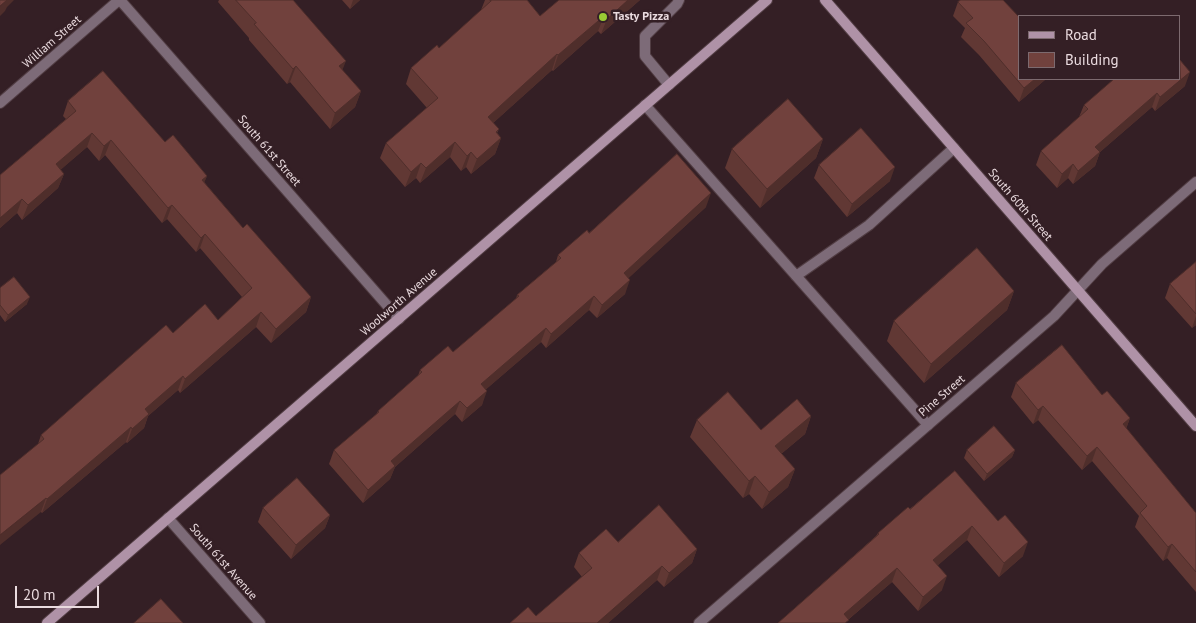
<!DOCTYPE html>
<style>
body{margin:0}
#map{position:relative;width:1196px;height:623px;overflow:hidden;background:#341f25;font-family:"PT Sans",sans-serif}
canvas{display:block}
.legend{position:absolute;left:1018px;top:15px;width:162px;height:65px;box-sizing:border-box;background:#341f25;border:1px solid #7d6a6f;margin:0;padding:6px 9px;list-style:none;font-size:15px;color:#eadbdf}
.legend li{display:flex;align-items:center;gap:10px;height:25px}
.legend b{width:25px;border:1px solid #7d6a6f}
.scale{position:absolute;left:15px;top:586px;width:84px;height:22px;box-sizing:border-box;border:2px solid #eadbdf;border-top:0;padding-left:6px;font-size:15px;line-height:18px;white-space:nowrap;color:#eadbdf;-webkit-text-stroke:4px #341f25;paint-order:stroke}
</style>
<div id="map">
<canvas width="1196" height="623"></canvas>
<ul class="legend">
<li><b style="height:6px;background:#af92a7"></b>Road</li>
<li><b style="height:14px;background:#71413d"></b>Building</li>
</ul>
<div class="scale">20 m</div>
</div>
<script>
const ctx = document.querySelector('canvas').getContext('2d');
ctx.lineJoin = 'round';
function stroke(path, color, width, dash) {
  ctx.strokeStyle = color;
  ctx.lineWidth = width;
  ctx.lineCap = dash ? 'butt' : 'round';
  ctx.setLineDash(dash || []);
  ctx.stroke(path);
}
function fill(path, color) {
  ctx.fillStyle = color;
  ctx.fill(path, 'evenodd');
}
function drawText(font, color, halo, rows, align = 'center') {
  ctx.font = font + ' "PT Sans",sans-serif';
  ctx.lineWidth = 5;
  ctx.setLineDash([]);
  ctx.textBaseline = 'middle';
  ctx.strokeStyle = halo;
  ctx.fillStyle = color;
  for (const [text, x, y, turn = 0] of rows) {
    ctx.save();
    ctx.translate(x, y);
    ctx.rotate((+turn || 0) * Math.PI / 180);
    ctx.textAlign = isNaN(turn) ? turn : align;
    if (halo) ctx.strokeText(text, 0, 0);
    ctx.fillText(text, 0, 0);
    ctx.restore();
  }
}
const lane = new Path2D(`
 M669,85L645,56V36L677,4L679,0
 M645,105L928,425
 M796,276L869,225L954,148`);
const street = new Path2D(`
 M120,0L399,319
 M0,103L119,0
 M168,518L260,623
 M699,623L1054,316L1102,264L1196,182`);
const secondary = new Path2D(`
 M825,0L1196,426
 M47,623L767,0`);
const wall = new Path2D(`
 M219,0H293L342,70L361,91L355,107L330,129L290,82L287,84L249,40V38L218,2Z
 M342,0H360L350,9Z
 M485,0H527L540,16L559,0H640L601,34L598,31L553,71L552,70L493,123L499,129L497,133L501,138L495,154L471,174L466,167L461,171L450,157L420,183L416,178L405,187L380,158L386,143L427,108L406,84L411,68L439,48L481,10Z
 M961,0L1020,79H1046L1019,102L979,55L961,37L965,28L953,16L958,2Z
 M1185,86L1155,111L1152,107L1100,152L1095,166L1073,184L1068,178L1057,188L1036,165L1041,151L1079,117L1084,105Z
 M68,101L165,142L207,176L204,182L243,228L311,297L306,312L271,343L256,327L180,393L178,390L148,416L144,428L127,443L126,442L42,513L41,512L38,444L41,435L173,333L218,320L242,297L200,248L196,252L167,219L162,223L105,155L99,161L87,147L60,170L64,174L58,188L22,220L17,213L0,228V175L66,119L63,116Z
 M823,139L816,158L760,208L725,168L732,149Z
 M819,165L890,181L847,217L814,178Z
 M706,207L628,278L625,294L597,318L589,310L546,348L541,342L485,390L482,405L462,422L455,414L395,467L390,479L363,503L329,464L334,450L376,415L378,411L418,376L420,370L453,352L516,299L517,295L556,262L558,255L589,233Z
 M1196,262V325L1192,328L1165,298L1170,284Z
 M0,288L27,304L5,322L0,315Z
 M1014,291L1007,310L924,383L887,341L894,321Z
 M1016,383L1102,395L1130,418L1126,429L1196,513V592L1167,558L1163,561L1135,527L1139,516L1092,461L1082,470L1038,420L1033,424L1011,397Z
 M811,416L805,434L781,454L795,469L788,487L762,509L749,494L743,498L690,437L697,420L761,430Z
 M967,450H1015L1012,457L984,481L964,458Z
 M955,471L1023,556L999,577L967,540L938,565L942,590L918,611L892,582L849,619L778,623L876,536L878,533L910,509Z
 M263,508L330,515L325,528L291,559L258,522Z
 M618,542L697,549L692,563L664,587L657,580L608,623H510L536,616L582,577L574,567L579,553Z`);
const shadedWall = new Path2D(`
 M7,0H14L7,7L5,11L0,16V6Z
 M353,0H360L350,9Z
 M628,0H640L601,34L607,19Z
 M604,16L598,31L553,71L558,55Z
 M557,54L552,70L482,133L488,117Z
 M346,61L340,76L339,66Z
 M296,66L290,82L287,84L293,69Z
 M1190,72L1185,86L1155,111L1160,97Z
 M1035,79H1046L1019,102L1024,88Z
 M361,91L355,107L330,129L335,113Z
 M1157,93L1152,107L1100,152L1095,166L1073,184L1078,171L1095,147Z
 M92,133L87,147L50,179L56,164Z
 M501,138L495,154L471,174L477,159Z
 M823,139L816,158L760,208L767,189Z
 M111,140L105,155L99,161L104,146Z
 M455,142L450,157L420,183L426,168Z
 M471,152L466,167L461,171L467,156Z
 M421,163L416,178L405,187L411,172Z
 M1073,164L1068,178L1057,188L1062,174Z
 M895,167L890,181L847,217L852,204Z
 M64,174L58,188L22,220L28,205Z
 M207,176L201,190L202,180Z
 M711,193L706,207L619,287L624,273Z
 M22,199L17,213L0,228V218Z
 M172,205L167,219L162,223L168,208Z
 M205,234L200,248L196,252L201,238Z
 M630,280L625,294L597,318L602,305Z
 M1014,291L1007,310L924,383L931,364Z
 M594,296L589,310L546,348L551,334Z
 M30,297L27,304L5,322L8,315Z
 M311,297L306,312L271,343L276,329Z
 M261,312L256,327L180,393L185,379Z
 M1196,316V325L1192,328Z
 M546,328L541,342L476,398L481,384Z
 M183,376L178,390L148,416L144,428L127,443L132,429L145,409Z
 M487,391L482,405L462,422L467,408Z
 M460,401L455,414L395,467L390,479L363,503L368,490L391,461Z
 M1043,406L1038,420L1033,424L1038,410Z
 M811,416L805,434L769,464L775,446Z
 M1130,418L1125,431L1123,424Z
 M131,427L126,442L42,513L47,499Z
 M1097,447L1092,461L1082,470L1087,456Z
 M1015,450L1012,457L984,481L987,474Z
 M795,469L788,487L762,509L769,492Z
 M755,476L749,494L743,498L749,481Z
 M46,498L41,512L0,545V535Z
 M330,515L325,528L291,559L296,545Z
 M972,526L967,540L928,574L933,560Z
 M1028,542L1023,556L999,577L1004,563Z
 M1172,544L1167,558L1163,561L1168,547Z
 M697,549L692,563L664,587L669,573Z
 M662,566L657,580L608,623H597Z
 M897,568L892,582L844,623V614Z
 M947,576L942,590L918,611L923,597Z`);
const building = new Path2D(`
 M0,0H7L0,6Z
 M236,0H293L346,61L339,66L361,91L335,113L296,66L293,69L254,24L256,23Z
 M490,0H527L540,16L559,0H628L607,19L604,16L558,55L557,54L488,117L499,129L496,132L501,138L477,159L471,152L467,156L455,142L426,168L421,163L411,172L386,143L438,98L411,68L437,45L439,48L491,1Z
 M961,0H1003L1020,18V79H1035L1024,88L984,41L966,23L973,18L958,2Z
 M1180,60L1190,72L1160,97L1157,93L1095,147L1100,152L1078,171L1073,164L1062,174L1041,151L1088,109L1084,105L1114,79H1180Z
 M103,71L165,142L173,135L207,176L202,180L243,228L247,224L311,297L276,329L261,312L185,379L183,376L145,409L149,414L132,429L131,427L47,499L46,498L0,535V475L44,439L41,435L166,325L173,333L205,304L218,320L252,288L205,234L201,238L172,205L168,208L111,140L104,146L92,133L56,164L64,174L28,205L22,199L0,218V175L76,111L68,101Z
 M788,99L823,139L767,189L732,149Z
 M861,128L895,167L852,204L819,165Z
 M677,154L711,193L624,273L630,280L602,305L594,296L551,334L546,328L481,384L487,391L467,408L460,401L391,461L395,466L368,490L334,450L379,412L378,411L422,372L420,370L448,346L453,352L519,296L517,295L561,258L558,255L587,230L589,233Z
 M977,248L1014,291L931,364L894,321Z
 M1196,262V314L1170,284Z
 M14,277L30,297L8,315L0,305V288Z
 M1062,345L1102,395L1107,391L1130,418L1123,424L1196,513V572L1172,544L1168,547L1140,513L1147,506L1097,447L1087,456L1043,406L1038,410L1016,383Z
 M728,392L761,430L797,399L811,416L775,446L795,469L769,492L755,476L749,481L697,420Z
 M994,426L1015,450L987,474L967,450Z
 M955,471L998,521L1005,515L1028,542L1004,563L972,526L933,560L947,576L923,597L897,568L844,614L849,620L845,623H778L879,534L878,533L908,507L910,509Z
 M297,478L330,515L296,545L263,508Z
 M659,505L697,549L669,573L662,566L597,623H510L528,607L536,616L592,568L579,553L606,529L618,542Z
 M161,599L183,623H134Z`);
const markers = [
 [603,17,5,"#9acb34"]
];
const poiNames = [
 ["Tasty Pizza",613,17]
];
const streetNames = [
 ["William Street",52,42,-41],
 ["South 61st Street",269,151,49],
 ["South 60th Street",1020,205,49],
 ["Woolworth Avenue",399,302,-41],
 ["Pine Street",942,396,-41],
 ["South 61st Avenue",223,562,49]
];
stroke(lane, '#513d43', 12);
stroke(street, '#513d43', 12);
stroke(secondary, '#513d43', 12);
stroke(lane, '#7d6b78', 10);
stroke(street, '#7d6b78', 10);
stroke(secondary, '#af92a7', 10);
fill(wall, '#613834');
fill(shadedWall, '#4f2e2b');
fill(building, '#71413d');
stroke(building, '#4f2e2b', 1);
for (const [x, y, r, color] of markers) {
  const dot = new Path2D();
  dot.arc(x, y, r, 0, 2 * Math.PI);
  ctx.fillStyle = color;
  ctx.fill(dot);
  stroke(dot, '#341f25', 2);
}
drawText('bold 12px', '#eadbdf', '#341f25', poiNames, 'left');
drawText('12px', '#eadbdf', '#341f25', streetNames);
</script>
